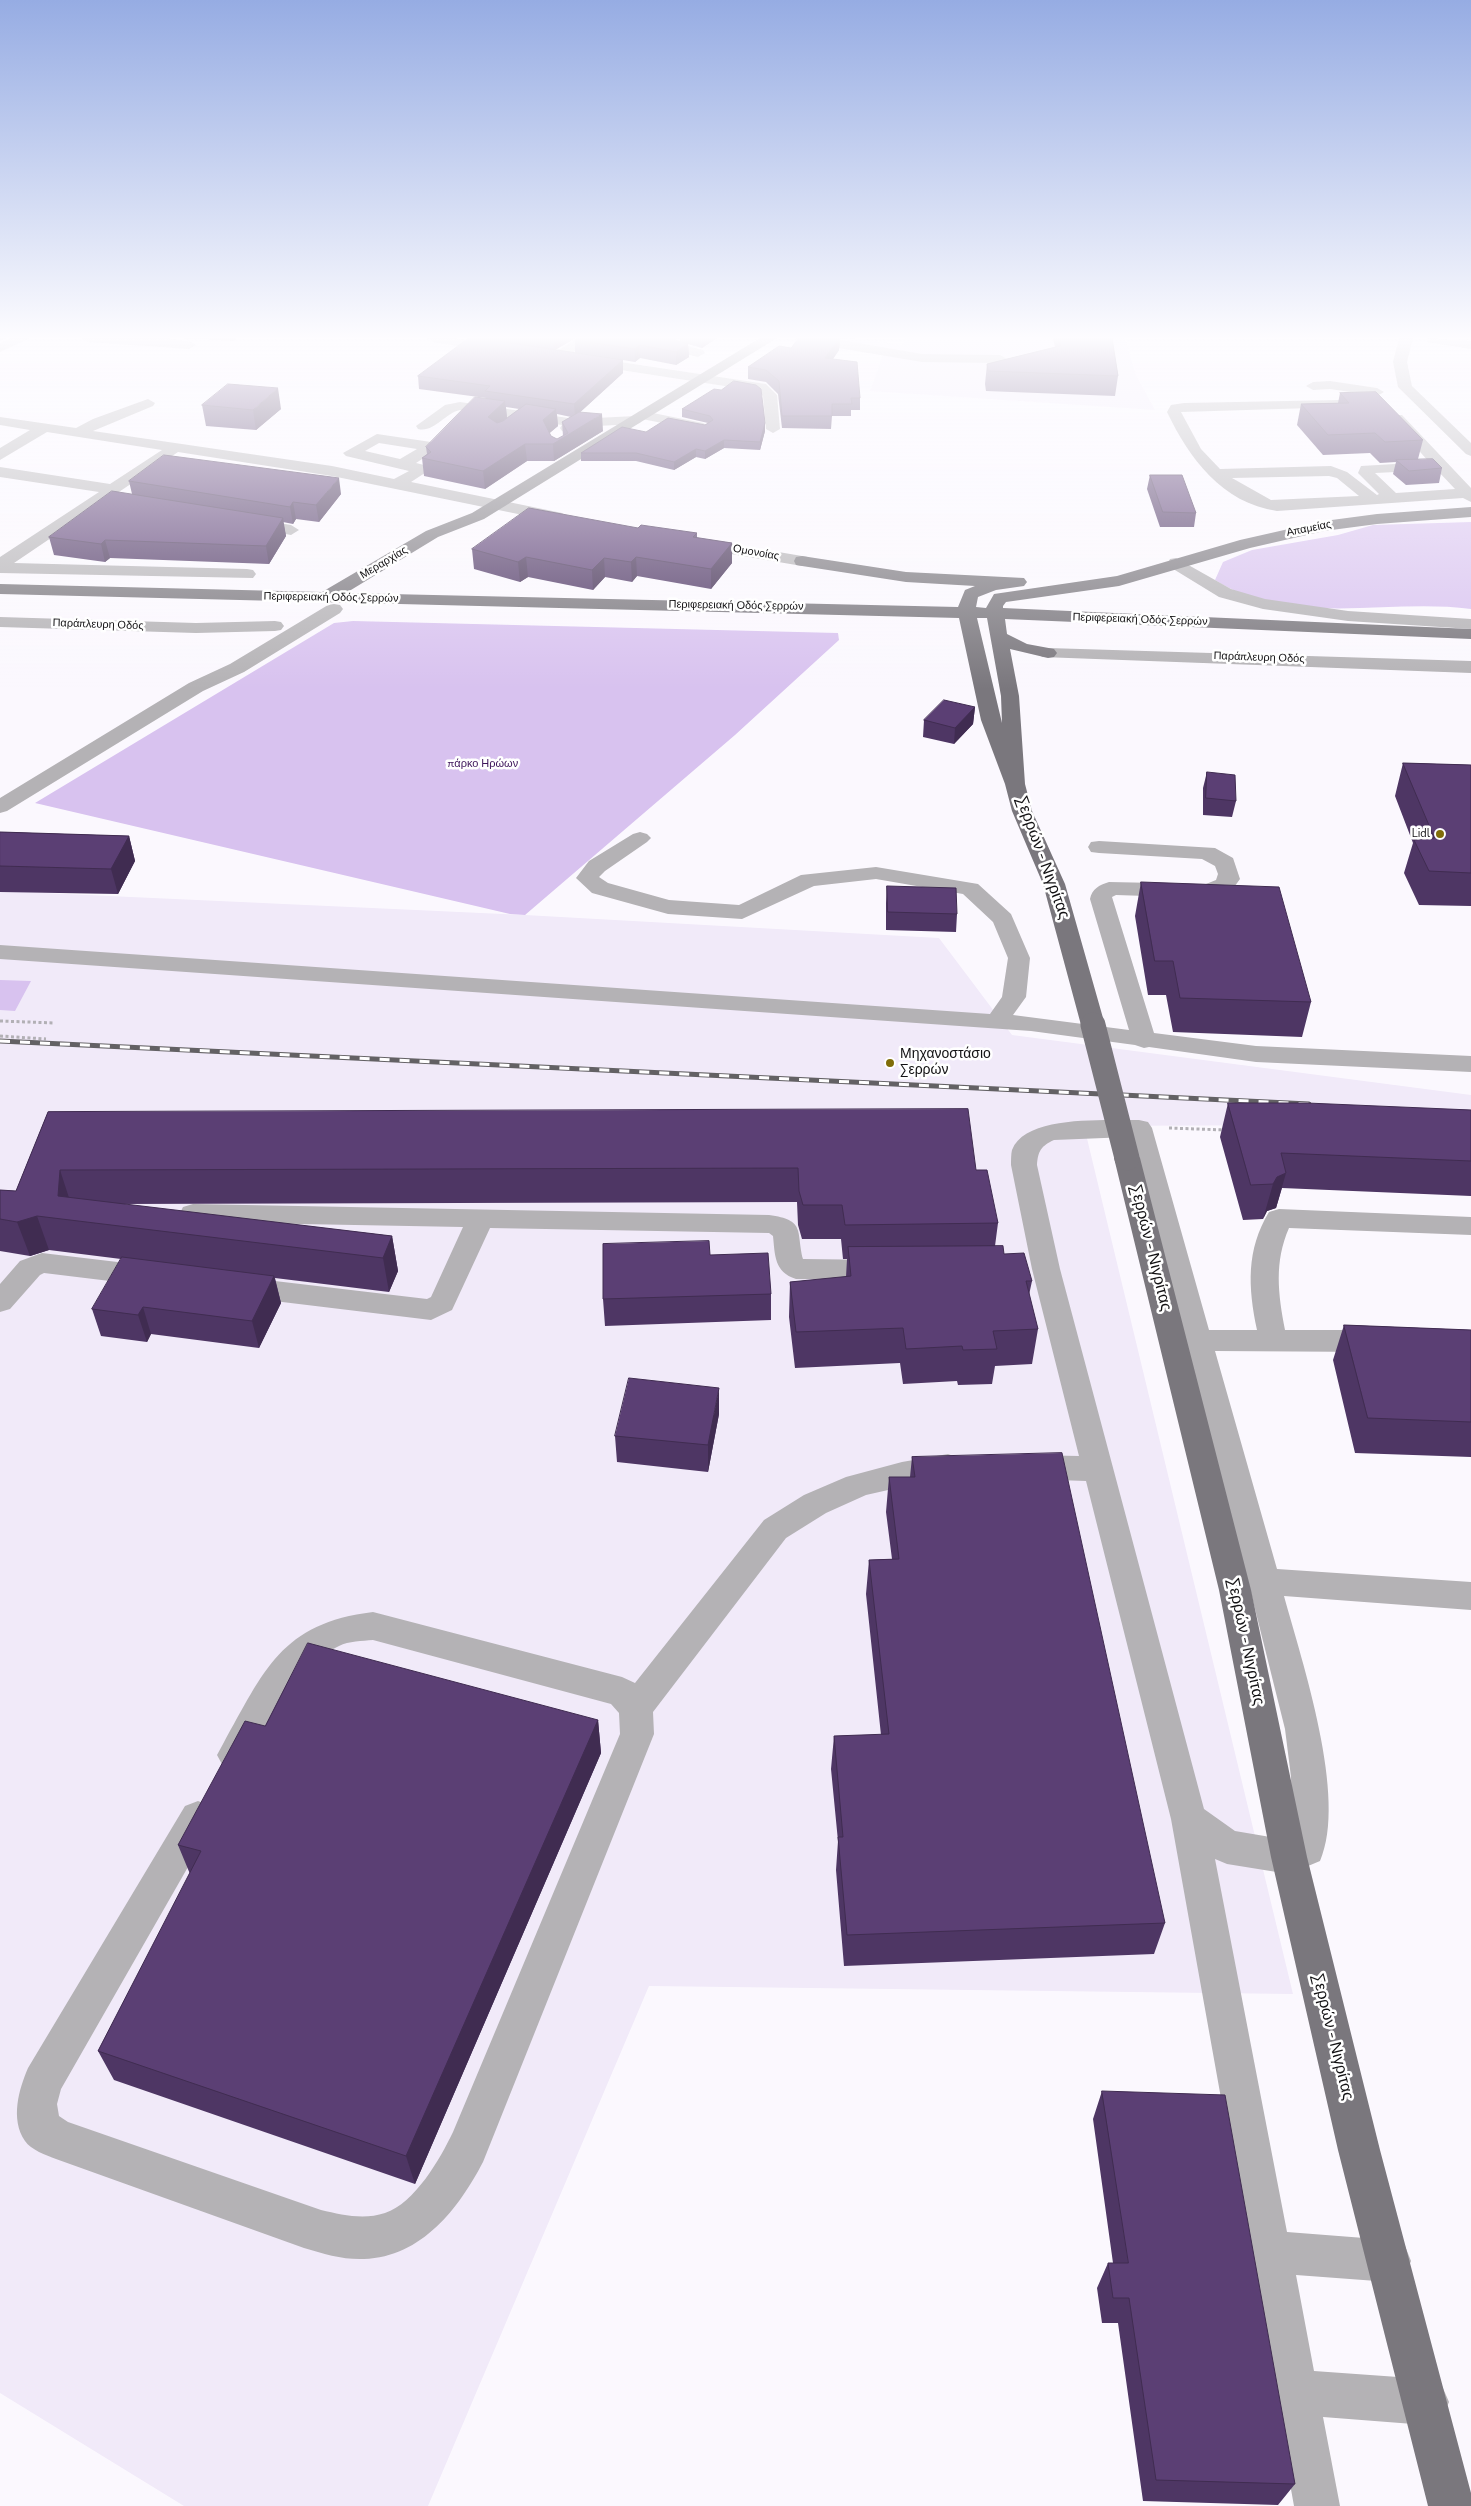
<!DOCTYPE html>
<meta charset="utf-8">
<style>
body{margin:0}
canvas{display:block;background:#fbf8fe}
</style>
<canvas width="1471" height="2506"></canvas>
<script>
const ctx = document.querySelector('canvas').getContext('2d');
ctx.lineJoin = 'round';
function fill(path, color) {
  ctx.fillStyle = color;
  ctx.fill(path, 'evenodd');
}
function stroke(path, color, width, dash) {
  ctx.strokeStyle = color;
  ctx.lineWidth = width;
  ctx.lineCap = dash ? 'butt' : 'round';
  ctx.setLineDash(dash || []);
  ctx.stroke(path);
}
function drawText(font, color, halo, rows, align = 'center') {
  ctx.font = font + ' "Nunito Sans",sans-serif';
  ctx.lineWidth = 5;
  ctx.setLineDash([]);
  ctx.textBaseline = 'middle';
  ctx.strokeStyle = halo;
  ctx.fillStyle = color;
  for (const [text, x, y, turn = 0] of rows) {
    ctx.save();
    ctx.translate(x, y);
    ctx.rotate((+turn || 0) * Math.PI / 180);
    ctx.textAlign = isNaN(turn) ? turn : align;
    if (halo) ctx.strokeText(text, 0, 0);
    ctx.fillText(text, 0, 0);
    ctx.restore();
  }
}
const built = new Path2D(`
 M811,338H849L902,345L906,338H1125L1136,375L1155,410L870,391L883,355L805,344Z
 M0,891L525,915L939,938L1012,1035L1471,1095V1131L1312,1125L1084,1126L1293,1994L649,1986L428,2506H184L0,2393Z`);
const green = new Path2D(`
 M1471,522V609C1387,598 1291,628 1215,580L1223,562L1252,550L1338,535L1373,525Z
 M353,621L838,633L839,640L735,735L525,915L510,914L35,803L334,623Z
 M0,980L31,981L15,1011L0,1010Z`);
const path = new Path2D(`
 M0,1021L55,1023
 M0,1036L46,1039
 M1169,1128L1225,1130`);
const minor = new Path2D(`
 M11,338H30L0,352V343Z
 M82,338C100,338 188,335 196,345L189,349L89,342Z
 M427,338C442,338 497,339 506,349L499,353L434,342Z
 M579,338H596L561,360H551L549,357L551,354Z
 M666,338H681L676,343L703,350L705,353L698,357L661,348L659,345Z
 M796,338H829L922,354L1000,355L1007,359L1000,363L922,362L803,342Z
 M1399,338H1413L1407,362L1412,386L1471,443V456L1466,454L1398,387L1393,362Z
 M1427,338L1471,341V349L1433,343L1428,342Z
 M587,357L766,384L777,395L780,429L773,433L766,429L763,396L757,391L582,364L580,361L582,358Z
 M1330,381L1377,388L1384,392L1377,396L1330,389L1313,390L1306,386L1313,382Z
 M148,399L155,403L153,406L93,431L332,466L394,479L409,471L346,456L343,453L377,434L431,442L436,444L439,447L436,450L416,463L428,466L431,469L411,482L562,513L570,518L562,523L332,476L178,452L14,563L247,569L253,570L256,574L253,578L0,573V557L99,492L0,477V467L110,484L162,450L47,432L0,460V448L30,430L0,425V417L76,428L93,419ZM379,443L417,449L400,459L365,451Z
 M1339,400L1346,404L1344,407L1181,412L1201,449L1220,469L1331,466L1347,472L1377,495L1379,494L1358,473L1361,466L1429,462L1390,418L1392,415H1402L1471,488V502L1463,498L1277,511C1222,503 1189,458 1167,412L1171,405L1184,403ZM1437,470L1455,489L1396,493L1375,473ZM1329,476L1337,478L1359,496L1271,500L1232,478Z
 M460,402L575,419L636,416L638,412L643,411L703,423L710,427L703,431L642,419L640,423L635,424L578,427L567,432L562,431L560,428L562,425L460,410C445,413 434,433 418,429L416,426L445,405Z
 M248,518L291,525L299,530L291,535L242,526L240,523Z
 M696,538L802,556L808,557L810,561L808,565L802,566L690,547L688,543L690,539Z
 M1176,558L1231,589L1265,599L1348,611L1471,619V629L1348,621L1263,609L1219,597L1170,567L1168,563L1170,559Z
 M334,604L340,605L343,609L340,613L244,672L203,691L7,811L0,813V798L189,683L230,664L328,605Z
 M0,617L196,623L275,621L281,622L284,626L281,630L275,631L196,633L0,627Z
 M1048,648L1471,661V673L1042,657L1039,653L1042,649Z
 M640,832L647,834L651,838L647,842L605,871L599,877L608,883L669,900L739,905L801,875L876,867L978,884L1011,914L1030,958L1026,997L1013,1015L1129,1030L1090,899C1092,889 1099,885 1109,882L1206,884L1216,880L1218,874L1215,866L1202,859L1099,853L1091,852L1088,847L1091,842L1099,841L1215,848L1233,858L1240,879L1232,890L1208,898L1116,895L1112,897L1154,1033L1256,1046L1471,1056V1072L1256,1062L1149,1047L1144,1048L1135,1045L1031,1031L0,959V945L990,1014L1002,997L1008,958L993,922L963,894L876,879L814,886L742,919L668,914L592,893L576,878L589,861L633,834Z
 M1139,1120L1148,1122L1152,1128L1209,1330H1257C1248,1287 1246,1250 1269,1212L1279,1209L1471,1217V1235L1289,1228C1274,1262 1278,1294 1285,1330H1375L1385,1334L1389,1341L1385,1348L1375,1352L1215,1351L1277,1569L1471,1582V1610L1284,1596C1302,1662 1348,1798 1320,1861L1289,1874L1227,1864L1215,1859L1287,2232L1390,2240L1405,2246L1411,2261L1405,2276L1390,2282L1296,2275L1314,2371L1426,2379L1442,2386L1449,2402L1442,2418L1426,2425L1323,2417L1340,2506H1294L1171,1819L1086,1481L1028,1479L1017,1475L1013,1467L1017,1459L1028,1455L1079,1456L1032,1269L1011,1165C1011,1160 1011,1154 1012,1150C1026,1114 1108,1121 1139,1120ZM1129,1137L1248,1581L1285,1729L1291,1777L1292,1819L1288,1840L1235,1831L1204,1809L1060,1269L1037,1165C1038,1151 1041,1146 1054,1140Z
 M193,1204L769,1215C806,1220 796,1231 803,1259L884,1260L894,1263L898,1270L894,1277L884,1280L796,1279C774,1272 775,1255 773,1236L769,1233L490,1228L452,1310L431,1320L241,1297L231,1294L227,1287L231,1280L241,1277L427,1299L431,1297L463,1227L193,1222L183,1219L180,1213L183,1207Z
 M42,1253L151,1266L161,1269L165,1276L161,1283L151,1286L44,1273L40,1275L10,1309L0,1312V1284L20,1261Z
 M948,1454L959,1458L963,1466L959,1474L866,1495L826,1513L786,1538L653,1712L654,1734L483,2162C459,2208 422,2257 364,2259C344,2260 324,2254 304,2248L56,2159C46,2155 31,2150 25,2141C10,2119 19,2089 28,2068L185,1806L198,1801L211,1806L216,1818L61,2089L57,2104L59,2116L68,2122L321,2210C342,2215 364,2220 385,2213C415,2203 440,2159 453,2132L620,1734L619,1713L611,1704L373,1640C362,1641 349,1641 339,1646C293,1667 270,1724 247,1766L235,1771L223,1766L217,1755L223,1744C264,1671 281,1623 373,1612L622,1677L635,1683L764,1520L804,1495L846,1477L902,1462Z`);
const major = new Path2D(`
 M760,338H777L484,519L438,537L346,593L958,607L965,590L975,586L906,582L802,566L796,565L794,561L796,557L802,556L906,572L1024,578L1027,582L1024,586L996,590L978,597L976,607L986,608L994,594L1117,576L1240,540L1324,521L1377,514L1471,507V517L1377,524L1324,531L1250,548L1119,586L1006,602L1003,606V608L1471,629V639L1005,619L1007,634L1027,644L1054,649L1057,653L1054,657L1048,658L1010,649L1019,696L1025,784L1032,811L1065,884L1105,1025L1101,1030L1093,1032L1085,1030L1081,1025L1043,884L1012,811L1005,784L981,720L959,618L0,594V584L322,592L426,531L472,513ZM977,618H987L1001,696L1002,723Z
 M1127,1149L1136,1152L1140,1158L1251,1590L1307,1857L1380,2150L1471,2493V2506H1428L1338,2150L1271,1857L1219,1590L1114,1158L1118,1152Z`);
const rail = new Path2D(`
 M0,1041L1309,1104`);
const majorBridge = new Path2D(`
 M1093,1025L1127,1158`);
const wall = new Path2D(`
 M180,338H236L234,341Z
 M469,338H575L555,350L575,353V340L680,342V338H717L702,348L688,344L689,357L676,365L640,358L635,362L623,360V373L580,412L603,431L554,461H527L485,489L424,476L422,458L427,454L426,447L486,399V398L419,389L418,376ZM506,407L519,409L507,418ZM557,414L571,417L562,422L563,436L557,439L551,436L549,433L558,426Z
 M799,338H848L847,339H840L839,350L833,359L860,398V410H851V416H832L831,429L782,428L778,394L766,382L748,379V367L791,348Z
 M1053,338H1112L1118,376L1115,396L986,391L985,384L987,364L1055,347Z
 M1340,393L1423,440L1418,459L1442,468L1439,483L1406,485L1393,474L1396,462L1380,463L1370,453L1323,455L1297,425L1301,404L1338,403Z
 M202,405L281,409L256,430L206,426Z
 M682,409L765,423V431L760,450L724,448L705,459L696,457L674,470L636,461H581V453L646,432L705,425L708,423L682,417Z
 M1150,475L1196,513L1194,527H1160L1147,489Z
 M129,481L341,494L319,522L296,519L293,524L283,522L286,536L269,564L110,558L105,562L54,555L49,537L132,494Z
 M638,528L697,533V538L732,543V563L711,589L637,576L632,582L605,577L593,590L528,577L520,582L474,569L472,549Z
 M975,707L973,724L954,744L923,737L924,720Z
 M1403,763L1471,765V906L1419,905L1404,873L1413,843L1395,796Z
 M1207,772L1236,801L1232,817L1203,815V788Z
 M0,832L129,836L135,861L118,894L0,892Z
 M1141,882L1311,1002L1302,1037L1173,1032L1166,995H1148L1135,916Z
 M887,886L957,914L956,932L886,930V903Z
 M1228,1103L1471,1110V1196L1282,1188L1276,1208L1267,1211L1263,1219L1243,1220L1220,1137Z
 M48,1112L976,1170L998,1223L995,1246L1004,1254L1032,1281L1029,1295L1038,1329L1032,1364L995,1366L992,1384L958,1385L957,1381L903,1384L900,1363L795,1368L789,1317L790,1282L846,1277L847,1259H843L841,1239H802L798,1225L797,1202L119,1204L392,1236L398,1271L389,1292L275,1278L281,1303L259,1348L151,1334L147,1342L101,1336L92,1309L121,1259L49,1250L30,1256L0,1251V1190L16,1191Z
 M710,1255L771,1294V1320L605,1326L603,1299Z
 M1344,1325L1471,1330V1457L1355,1453L1333,1360Z
 M719,1414L708,1472L617,1462L615,1436Z
 M912,1457L1165,1923L1154,1954L844,1966L836,1870L838,1841L831,1769L834,1736L881,1735L866,1594L869,1560L892,1559L886,1512L889,1477H910Z
 M598,1720L601,1753L415,2184L114,2080L98,2051L190,1874L178,1845L265,1726Z
 M1102,2091L1295,2484L1278,2505L1143,2501L1118,2323H1102L1097,2288L1108,2263H1113L1093,2119Z`);
const shadedWall = new Path2D(`
 M0,338H6L0,341Z
 M554,338H575L555,350Z
 M702,338H717L702,348Z
 M840,338L839,350L825,370V358Z
 M688,344L689,357L676,365V352Z
 M639,345L640,358L635,362V349Z
 M623,360V373L575,417L574,404Z
 M278,388L281,409L256,430L253,410Z
 M505,401L507,418L489,434L488,417Z
 M556,409L558,426L544,438L543,420Z
 M602,414L603,431L554,461L553,444Z
 M765,423V431L760,450V442Z
 M724,440V448L705,459V451Z
 M525,444L527,461L485,489L483,471Z
 M696,449V457L674,470V462Z
 M339,478L341,494L319,522L316,505Z
 M293,502L296,519L293,524L290,507Z
 M283,518L286,536L269,564L266,546Z
 M105,540L110,558L105,562L101,544Z
 M732,543V563L711,589V569Z
 M526,557L528,577L520,582L518,562Z
 M636,557L637,576L632,582L631,562Z
 M604,558L605,577L593,590L592,570Z
 M975,707L973,724L954,744L955,728Z
 M129,836L135,861L118,894L111,869Z
 M60,1170L71,1204L58,1196Z
 M1286,1173L1276,1208L1267,1211L1263,1219L1273,1184L1277,1177Z
 M37,1216L49,1250L30,1256L17,1222Z
 M392,1236L398,1271L389,1292L383,1258Z
 M274,1276L281,1303L259,1348L252,1321Z
 M143,1307L151,1334L147,1342L138,1315Z
 M719,1388V1414L708,1472V1445Z
 M598,1720L601,1753L415,2184L406,2156Z`);
const building = new Path2D(`
 M469,338H478L623,360L574,404L485,391L490,386L418,376Z
 M578,338H667L688,344L676,352L639,345L635,349L575,340Z
 M799,338H840L825,358L857,362L860,398H851L852,404H832V416H782L779,381L766,370L748,367L779,346L791,348Z
 M1059,338H1112L1118,376L988,371L987,364L1060,346Z
 M734,381L756,385L761,389L765,423L760,442L724,440L705,451L696,449L674,462L636,453H581L622,427L646,432L668,418L705,425L713,420L710,416L682,409L714,389L721,390Z
 M228,384L278,388L253,410L202,405Z
 M1376,392L1423,440L1385,442L1375,433L1328,435L1301,404L1349,403L1340,393Z
 M475,397L505,401L488,417L497,423L503,421L526,404L556,409L543,420L551,436L557,439L568,433L562,422L579,412L602,414L553,444H525L483,471L422,458L431,452L426,447Z
 M164,455L339,478L316,505L293,502L290,507L129,481Z
 M1433,459L1442,468L1409,471L1396,460Z
 M1150,475H1182L1196,513L1163,512Z
 M112,491L283,518L266,546L105,540L101,544L49,537Z
 M529,508L638,528L641,525L697,533L693,537L732,543L711,569L636,557L631,562L604,558L592,570L526,557L518,562L472,549Z
 M944,700L975,707L955,728L924,720Z
 M1403,763L1471,765V873L1429,871L1414,840L1434,838Z
 M1207,772L1235,775L1236,801L1206,798Z
 M0,832L129,836L111,869L0,866Z
 M1141,882L1279,887L1311,1002L1180,998L1173,961H1155Z
 M887,886L956,888L957,914L888,912Z
 M1228,1103H1307L1471,1110V1161L1281,1153L1286,1173L1277,1177L1273,1184L1251,1185Z
 M968,1109L976,1170H987L998,1223L845,1225L842,1205H803L799,1191L798,1168L60,1170L58,1196L392,1236L383,1258L37,1216L17,1222L0,1219V1190L16,1191L48,1112Z
 M709,1241L710,1255L768,1253L771,1294L603,1299V1244Z
 M1003,1246L1004,1254L1024,1253L1032,1281H1026L1038,1329L993,1331L997,1349L963,1350L962,1346L906,1349L903,1328L796,1332L790,1282L851,1276L848,1247Z
 M122,1257L274,1276L252,1321L143,1307L138,1315L92,1309Z
 M1344,1325L1471,1330V1422L1368,1418Z
 M629,1378L719,1388L708,1445L615,1436Z
 M1062,1453L1165,1923L847,1935L838,1837H843L834,1736L889,1734L869,1560L899,1559L889,1477H915L912,1457Z
 M308,1643L598,1720L406,2156L98,2051L201,1851L178,1845L245,1721L265,1726Z
 M1102,2091L1225,2095L1295,2484L1156,2480L1129,2298H1113L1108,2263H1128Z`);
const markers = [
 [1440,834,5,"#806d09"],
 [890,1063,5,"#806d09"]
];
const farStreetnames = [
 ["Απαμείας",1309,529,-11],
 ["Ομονοίας",756,553,10],
 ["Μεραρχίας",384,563,-31],
 ["Περιφερειακή Οδός Σερρών",331,598,1],
 ["Περιφερειακή Οδός Σερρών",736,606,1],
 ["Περιφερειακή Οδός Σερρών",1140,620,2],
 ["Παράπλευρη Οδός",98,625,2],
 ["Παράπλευρη Οδός",1259,658,2]
];
const farParknames = [
 ["πάρκο Ηρώων",483,764]
];
const farPoinames = [
 ["Lidl",1430,834]
];
const poiNames = [
 ["Μηχανοστάσιο",900,1055],
 ["Σερρών",900,1071]
];
const nearStreetnames = [
 ["Σερρών - Νιγρίτας",1042,858,70],
 ["Σερρών - Νιγρίτας",1150,1248,76],
 ["Σερρών - Νιγρίτας",1245,1642,78],
 ["Σερρών - Νιγρίτας",1332,2037,76]
];
fill(built, '#f1eaf9');
fill(green, '#d8c2ef');
stroke(path, '#b2b0b5', 3, [3, 2.5]);
fill(minor, '#b4b2b5');
fill(major, '#7a777d');
stroke(rail, '#636164', 5);
stroke(rail, '#fff', 3, [10]);
stroke(majorBridge, '#7a777d', 25);
fill(wall, '#4e3664');
fill(shadedWall, '#402c51');
fill(building, '#5b3f74');
stroke(building, '#402c51', 1);
const sky = ctx.createLinearGradient(0, 0, 0, 689);
sky.addColorStop(0, '#96ace3');
sky.addColorStop(0.49, '#fdfcff');
sky.addColorStop(1, '#fdfcff00');
ctx.fillStyle = sky;
ctx.fillRect(0, 0, 1471, 689);
for (const [x, y, r, color] of markers) {
  const dot = new Path2D();
  dot.arc(x, y, r, 0, 2 * Math.PI);
  ctx.fillStyle = color;
  ctx.fill(dot);
  stroke(dot, '#fff', 2);
}
drawText('11px', '#121113', '#fff', farStreetnames);
drawText('11px', '#3d145a', '#fff', farParknames);
drawText('11px', '#121113', '#fff', farPoinames, 'right');
drawText('14px', '#121113', '#fff', poiNames, 'left');
drawText('16px', '#121113', '#fff', nearStreetnames);
</script>
